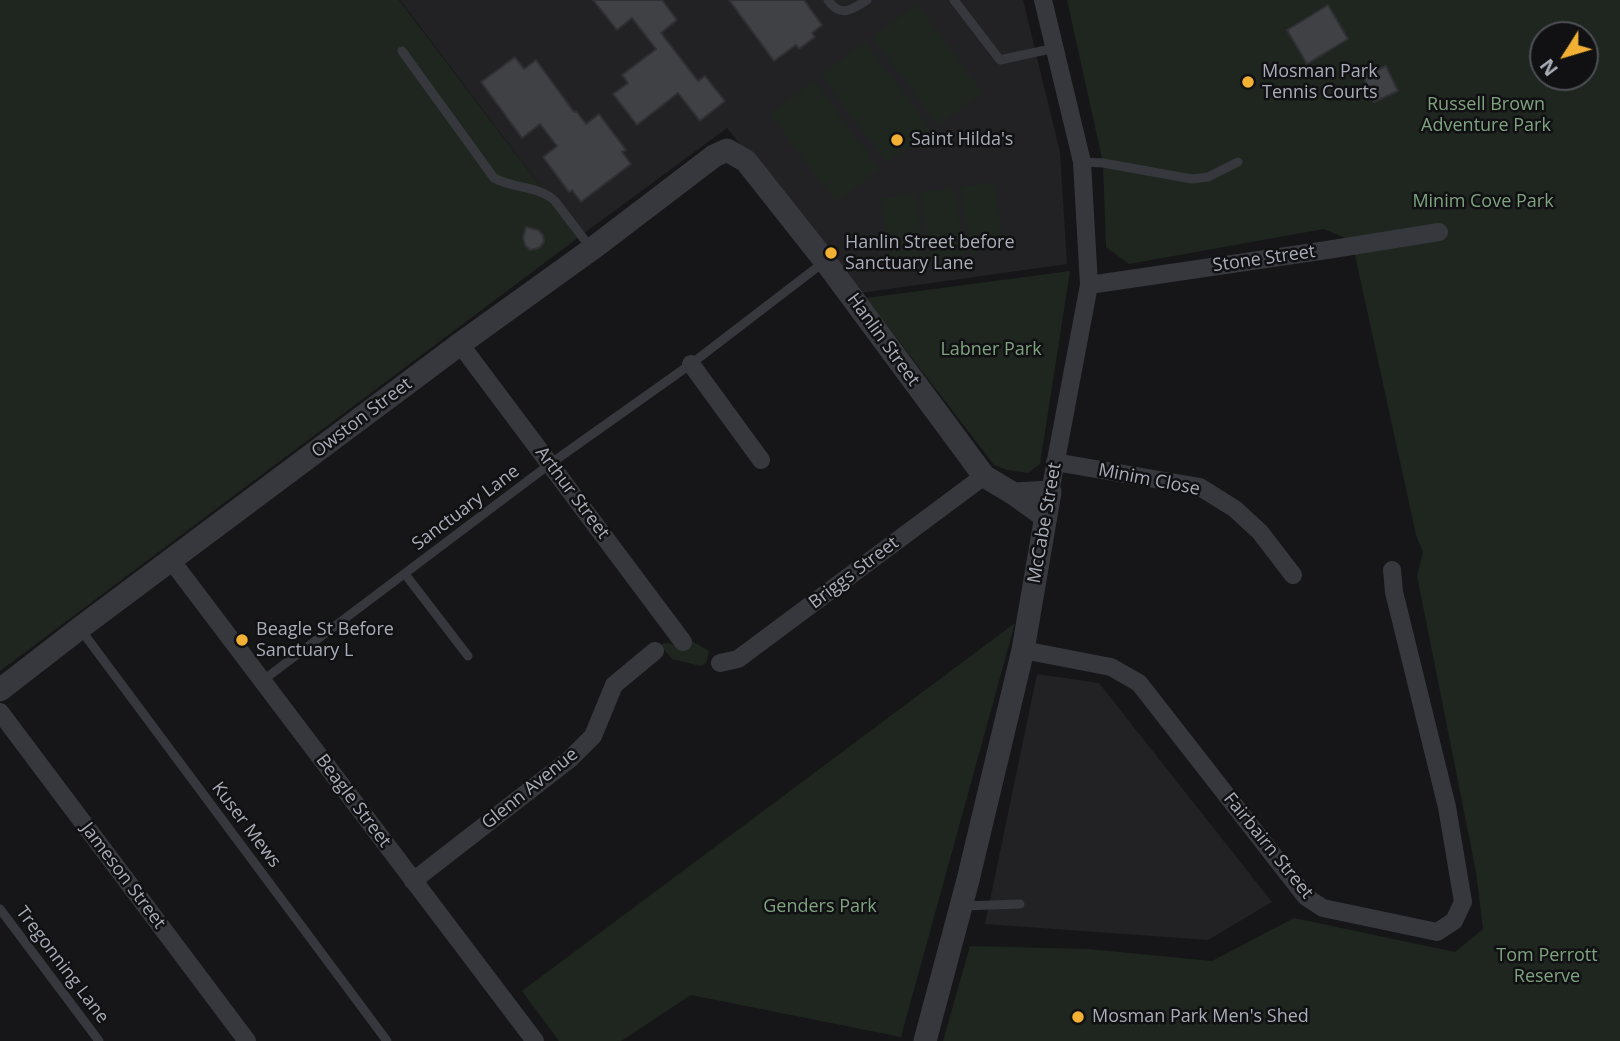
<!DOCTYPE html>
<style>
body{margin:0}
#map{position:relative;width:1620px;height:1041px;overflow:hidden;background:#161618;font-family:"Open Sans",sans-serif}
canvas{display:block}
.north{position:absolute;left:1529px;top:21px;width:70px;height:70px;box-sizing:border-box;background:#111113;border:2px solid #4d4f55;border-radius:50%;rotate:233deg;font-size:19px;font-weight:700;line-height:28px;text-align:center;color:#a8adb8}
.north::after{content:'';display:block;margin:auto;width:24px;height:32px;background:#f2b134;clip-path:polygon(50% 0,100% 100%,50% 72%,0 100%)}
</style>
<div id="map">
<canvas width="1620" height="1041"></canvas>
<div class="north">N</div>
</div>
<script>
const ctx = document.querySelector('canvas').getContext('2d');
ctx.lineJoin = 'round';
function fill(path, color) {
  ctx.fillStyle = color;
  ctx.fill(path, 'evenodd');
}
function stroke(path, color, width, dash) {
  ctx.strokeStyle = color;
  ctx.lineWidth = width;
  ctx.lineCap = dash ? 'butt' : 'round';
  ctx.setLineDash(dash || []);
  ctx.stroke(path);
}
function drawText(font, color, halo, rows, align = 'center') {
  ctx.font = font + ' "Open Sans",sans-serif';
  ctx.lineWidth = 5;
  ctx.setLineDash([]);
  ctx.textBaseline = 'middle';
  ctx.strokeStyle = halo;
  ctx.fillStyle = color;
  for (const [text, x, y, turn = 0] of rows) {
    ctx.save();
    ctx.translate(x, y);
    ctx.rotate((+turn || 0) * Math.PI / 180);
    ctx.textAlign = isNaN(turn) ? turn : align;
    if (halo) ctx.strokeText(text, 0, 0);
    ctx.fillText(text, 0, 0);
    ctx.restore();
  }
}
const built = new Path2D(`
 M400,0H1023L1060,152L1067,264L860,293L727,128L579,237Z
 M1037,674L1099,683L1272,902L1208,940L985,924Z`);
const green = new Path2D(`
 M0,0H399L579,237L0,671Z
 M1067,0H1620V1041H943L970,946L1088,949L1212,961L1294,918L1455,952L1483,929L1476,872L1417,576L1423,552L1416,535L1353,246L1345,238L1324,229L1129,264L1106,247L1103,163ZM1543,35H1585V77H1543Z
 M917,4L982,92L938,125L873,37Z
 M865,42L931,130L887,163L821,75Z
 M814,81L879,169L836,202L770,114Z
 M994,182L1004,248L971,253L960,187Z
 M954,188L965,254L931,260L921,193Z
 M915,194L925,260L891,265L881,199Z
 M1070,271L1040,464L1028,473L1007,470L994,465L866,298Z
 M1015,623L901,1037L691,995L621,1041H559L522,991Z
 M690,640L709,651L706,663L701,666L672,659L660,645C668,641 672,643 678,649Z`);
const building = new Path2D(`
 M593,0H662L677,20L661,33L698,81L705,76L725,101L700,121L678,93L637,125L613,94L628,83L622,75L656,49L632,18L617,30Z
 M729,0H804L822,25L812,33L815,37L799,49L796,45L774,61Z
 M1328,5L1348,39L1307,64L1287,30Z
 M515,57L524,69L536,60L574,112L576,111L586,124L599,114L626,150L622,152L631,164L581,202L572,190L569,192L543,157L557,146L540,124L522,138L481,82Z
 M1386,66L1398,91L1374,102L1363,76Z
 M526,227L538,230L543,235L544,242L539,248L530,250L525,245L523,238Z`);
const service = new Path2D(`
 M828,0C840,18 852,10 867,0
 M954,0L1000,60L1055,48
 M402,51L494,178C514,189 537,185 555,201L590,247
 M1082,162L1103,163L1192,179L1208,177L1238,162
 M405,574L468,656
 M81,630L387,1041
 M262,681L550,464L691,364L824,262
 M963,906L1020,904
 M0,909L99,1041`);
const minor = new Path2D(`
 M1043,0L1082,162L1089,285L1050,492
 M1089,285L1327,250L1439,232
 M460,344L683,642
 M691,364L761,460
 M1055,462L1200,487L1235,509L1260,532L1293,575
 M171,560L535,1041
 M1023,650L1111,667L1139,683L1306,897L1323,908L1437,932L1454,921L1463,902L1447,807L1394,592L1392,570
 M720,663L738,659L984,476
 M0,712L247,1041
 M413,881L570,759L593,736L614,685L655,651`);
const tertiary = new Path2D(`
 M0,690L80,628L460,344L592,249L714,156L727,150L746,161L825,261L984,476L1014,494L1046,517
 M925,1041L968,880L1023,650L1050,492L1014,494`);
const markers = [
 [1248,82,7,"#f2b134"],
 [897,140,7,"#f2b134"],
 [831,253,7,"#f2b134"],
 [242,640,7,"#f2b134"],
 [1078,1017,7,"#f2b134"]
];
const poiNames = [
 ["Mosman Park",1262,72],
 ["Tennis Courts",1262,93],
 ["Saint Hilda's",911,140],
 ["Hanlin Street before",845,243],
 ["Sanctuary Lane",845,264],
 ["Beagle St Before",256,630],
 ["Sanctuary L",256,651],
 ["Mosman Park Men's Shed",1092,1017]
];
const parkNames = [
 ["Russell Brown",1486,105],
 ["Adventure Park",1486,126],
 ["Minim Cove Park",1483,202],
 ["Labner Park",991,350],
 ["Genders Park",820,907],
 ["Tom Perrott",1547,956],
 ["Reserve",1547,977]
];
const streetNames = [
 ["Stone Street",1264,259,-8],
 ["Hanlin Street",883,340,54],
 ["Owston Street",362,418,-37],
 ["Minim Close",1149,480,11],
 ["Arthur Street",572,493,53],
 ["Sanctuary Lane",466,508,-37],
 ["McCabe Street",1045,523,-80],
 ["Briggs Street",854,573,-37],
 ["Glenn Avenue",530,789,-39],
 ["Beagle Street",353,801,53],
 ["Kuser Mews",246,825,53],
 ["Fairbairn Street",1268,846,51],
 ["Jameson Street",123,876,53],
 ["Tregonning Lane",62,965,53]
];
fill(built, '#222225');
fill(green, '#1e261f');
fill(building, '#404145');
stroke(building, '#303034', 2);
stroke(service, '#37383d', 9);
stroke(minor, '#37383d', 18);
stroke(tertiary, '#37383d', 23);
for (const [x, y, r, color] of markers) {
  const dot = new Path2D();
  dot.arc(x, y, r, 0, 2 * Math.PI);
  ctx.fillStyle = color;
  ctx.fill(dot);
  stroke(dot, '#111113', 2.5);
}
drawText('18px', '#a8adb8', '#111113', poiNames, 'left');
drawText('18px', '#7fa381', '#111113', parkNames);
drawText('18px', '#a8adb8', '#111113', streetNames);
</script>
